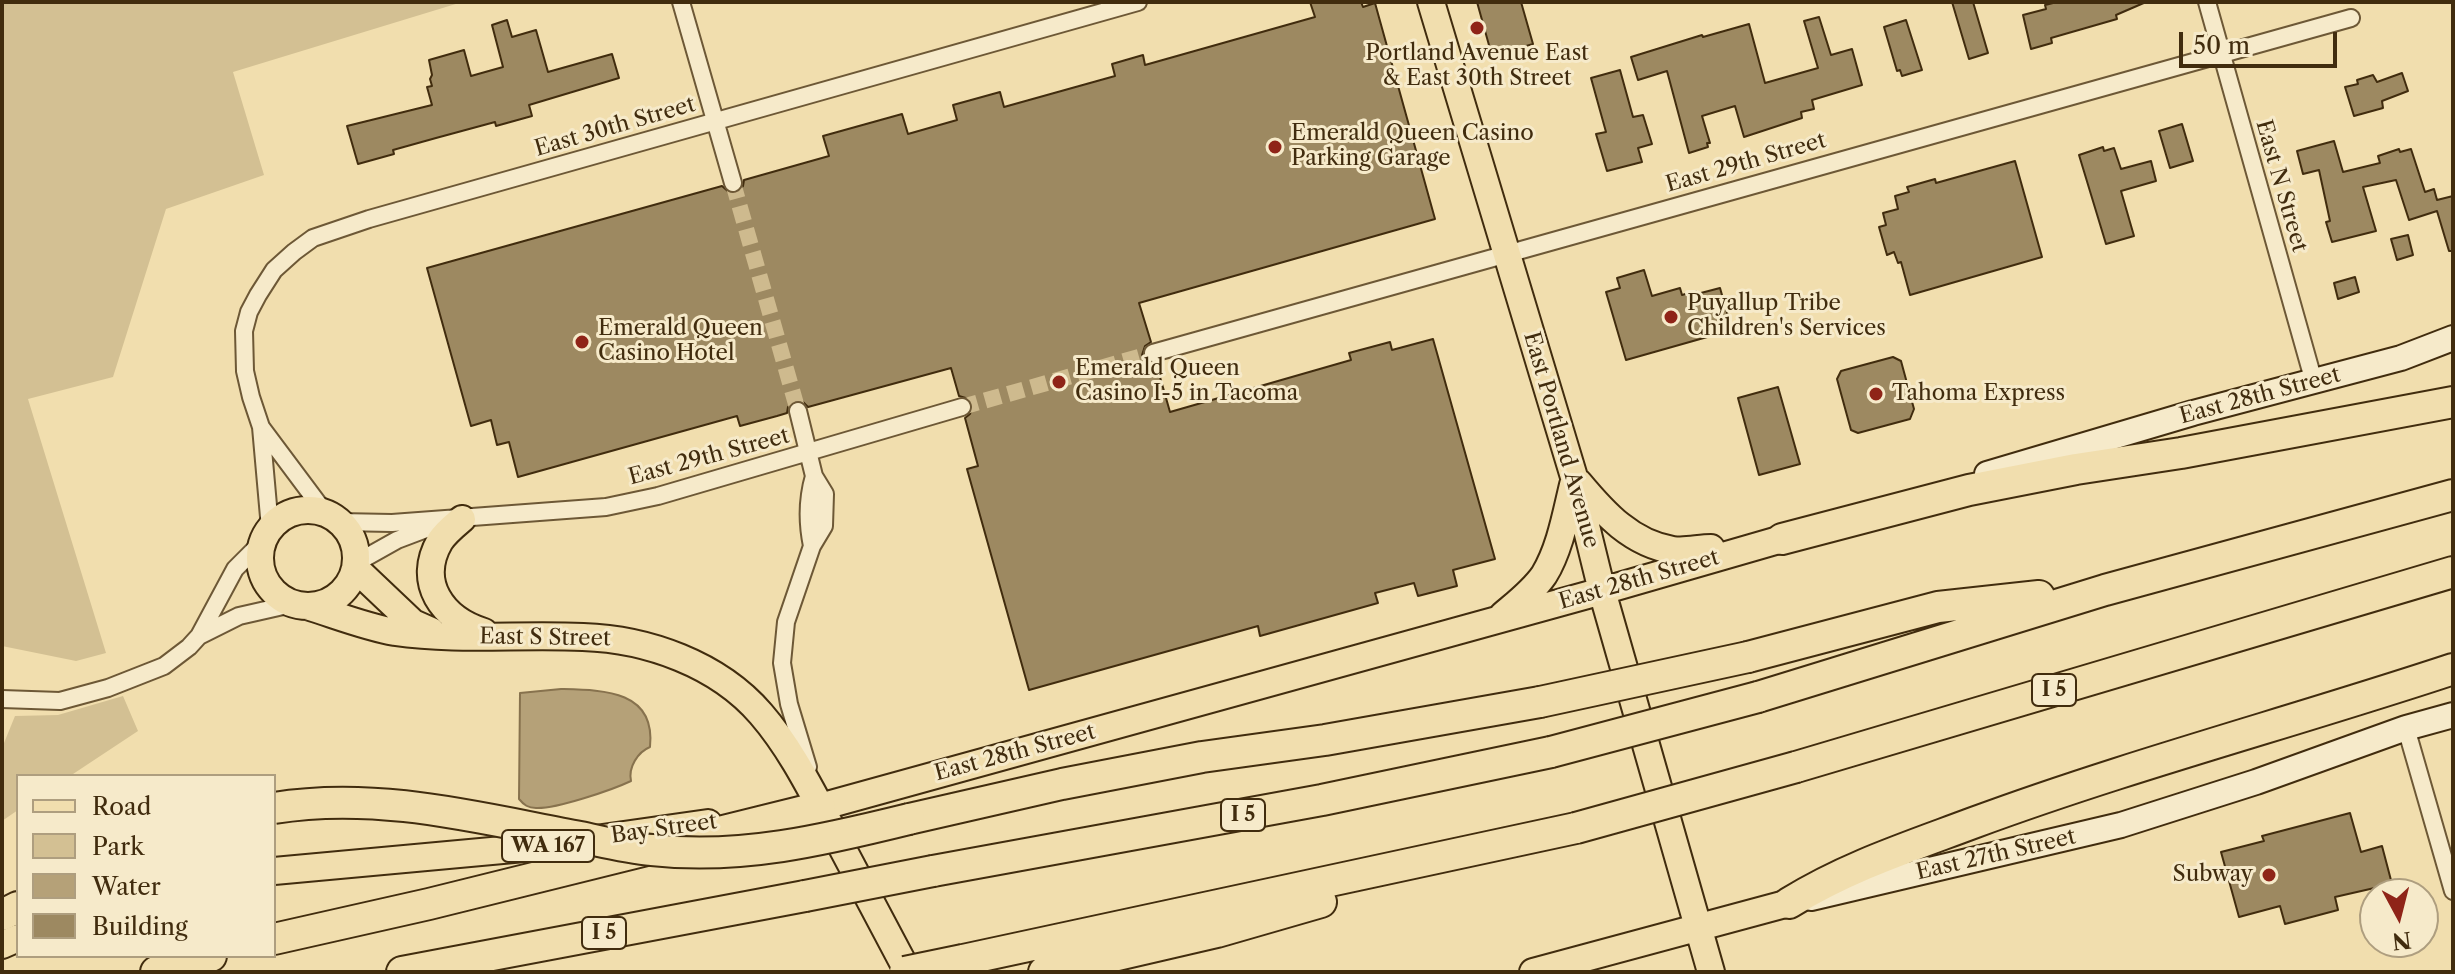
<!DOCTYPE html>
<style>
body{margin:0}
#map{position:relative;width:2455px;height:974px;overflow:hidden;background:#f1deae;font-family:"Libre Caslon Text",serif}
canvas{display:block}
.frame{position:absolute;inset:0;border:4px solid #412c0e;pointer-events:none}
.legend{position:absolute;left:16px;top:774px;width:260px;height:184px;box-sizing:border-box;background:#f6eaca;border:2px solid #ae9e7f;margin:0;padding:10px 14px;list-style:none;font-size:24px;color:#412c0e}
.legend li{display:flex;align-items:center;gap:16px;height:40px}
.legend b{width:40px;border:2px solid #ae9e7f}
.north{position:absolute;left:2359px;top:878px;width:80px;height:80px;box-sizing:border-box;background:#f6eaca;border:2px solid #ae9e7f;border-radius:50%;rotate:173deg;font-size:22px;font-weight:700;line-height:32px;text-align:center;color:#412c0e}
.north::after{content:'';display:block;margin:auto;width:28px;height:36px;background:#8f2418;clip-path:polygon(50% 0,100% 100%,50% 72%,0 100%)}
.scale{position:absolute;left:2179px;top:32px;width:158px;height:36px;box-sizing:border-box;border:4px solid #412c0e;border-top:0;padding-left:10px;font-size:24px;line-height:28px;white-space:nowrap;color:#412c0e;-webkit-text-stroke:6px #f6eaca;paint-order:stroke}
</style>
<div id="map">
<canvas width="2455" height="974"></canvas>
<div class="frame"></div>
<ul class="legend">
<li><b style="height:10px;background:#f1deae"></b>Road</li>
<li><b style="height:22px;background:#d3c093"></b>Park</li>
<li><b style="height:22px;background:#b5a178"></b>Water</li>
<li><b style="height:22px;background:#9d8961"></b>Building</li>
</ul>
<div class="north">N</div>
<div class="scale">50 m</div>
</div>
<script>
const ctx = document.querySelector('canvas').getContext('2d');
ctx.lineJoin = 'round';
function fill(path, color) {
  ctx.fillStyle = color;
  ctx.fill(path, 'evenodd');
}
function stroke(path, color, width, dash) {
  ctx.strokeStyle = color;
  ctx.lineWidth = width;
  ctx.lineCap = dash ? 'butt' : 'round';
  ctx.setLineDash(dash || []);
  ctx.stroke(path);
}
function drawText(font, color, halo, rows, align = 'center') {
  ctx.font = font + ' "Libre Caslon Text",serif';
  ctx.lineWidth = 6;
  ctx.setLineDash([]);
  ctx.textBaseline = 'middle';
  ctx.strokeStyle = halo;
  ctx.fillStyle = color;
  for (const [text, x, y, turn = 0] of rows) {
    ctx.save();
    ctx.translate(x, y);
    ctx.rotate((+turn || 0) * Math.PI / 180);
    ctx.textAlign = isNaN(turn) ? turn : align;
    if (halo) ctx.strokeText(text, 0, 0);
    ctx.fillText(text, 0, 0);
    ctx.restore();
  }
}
const green = new Path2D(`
 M2,2L459,3L233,72L264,175L166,209L113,377L28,399L106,653L76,661L2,646Z
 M123,696L138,731L70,776H18V810L2,821V748L15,716L58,715Z`);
const water = new Path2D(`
 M561,689C603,690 656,690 650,747C638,752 628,767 631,781C612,790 556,809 536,808C528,808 524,805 519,799L520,693Z`);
const building = new Path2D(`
 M1310,2H1361L1363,7L1375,3L1435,219L1139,303L1151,342L1145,346L1142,355L1146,361L1156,363L1170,412L1351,360L1349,353L1390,342L1392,350L1433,339L1495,559L1453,570L1457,586L1418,596L1414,583L1375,593L1378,603L1260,636L1258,626L1029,690L967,469L978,466L965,418L970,414L973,405L969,399L959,396L951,368L808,407L802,401H795L788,407L787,413L777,416L740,426L737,416L518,477L509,442L497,445L491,420L471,426L427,268L722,186L730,193H737L743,186L744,180L829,156L823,136L902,114L908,134L957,120L953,105L1000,92L1004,107L1115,76L1112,64L1143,55L1145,65L1315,17Z
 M1477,2H1521L1533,44L1492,56Z
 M1952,2H1973L1988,53L1969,59Z
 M2057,2H2146L2116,15L2117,19L2051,38L2052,43L2031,49L2023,15L2046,9L2045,5Z
 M1819,17L1831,55L1852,49L1862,85L1812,100L1814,109L1801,112L1802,118L1744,137L1735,106L1702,116L1710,143H1707L1708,147L1689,153L1667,71L1638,80L1631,57L1702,35L1703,37L1749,24L1765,83L1818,68L1804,21Z
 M507,20L512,37L536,30L548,72L612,54L619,78L529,105L532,116L496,126L495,122L436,138L393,150L394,154L358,164L347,126L432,105L427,87L432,86L430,79L432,75L429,60L464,50L471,76L503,67L492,25Z
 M1906,20L1922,70L1902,76L1900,70L1897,71L1884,27Z
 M1620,70L1633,117L1643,115L1652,144L1638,148L1642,162L1607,171L1596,134L1606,132L1591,78Z
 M2402,73L2408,91L2382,101L2383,108L2354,116L2345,87L2358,84L2357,80L2373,75L2377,82Z
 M2182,124L2193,161L2170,168L2159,131Z
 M2334,141L2343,172L2380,163L2378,156L2399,149L2400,152L2411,149L2425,192L2434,189L2437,200L2453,196V251H2449L2437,211L2409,220L2396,180L2363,187L2376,231L2332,242L2326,222L2330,221L2319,170L2303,174L2297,151Z
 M2103,147L2104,151L2114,148L2121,169L2151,161L2156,181L2121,191L2134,236L2106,244L2079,155Z
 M2015,161L2042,257L1910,295L1901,262L1898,263L1894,252L1887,255L1879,227L1886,225L1883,213L1898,209L1895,196L1909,192L1907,187L1935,179L1936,183Z
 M2408,235L2413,255L2397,260L2391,239Z
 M1644,270L1652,296L1680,288L1682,295L1696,291L1697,294L1720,288L1732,330L1626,360L1606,292L1620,288L1617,278Z
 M2355,277L2359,292L2338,299L2334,283Z
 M1893,357L1901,361L1914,409L1910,419L1858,433L1851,430L1837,379L1841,371Z
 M1778,387L1800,464L1759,475L1738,398Z
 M2350,813L2361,852L2382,846L2392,884L2335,897L2338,910L2285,924L2280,906L2239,917L2221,852L2264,841L2262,836Z`);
const streetTunnel = new Path2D(`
 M733,183L798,411
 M962,407L1153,353`);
const street = new Path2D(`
 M681,2L733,183
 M2207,2L2314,382
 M1153,353L2351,18
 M798,411L814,476L825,494L824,526L812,546L786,622L782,663L789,704L808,767
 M261,427L326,514
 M339,522L392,523L606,507L658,496L962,407
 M270,528L261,427L251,397L245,371L244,331L249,312L258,295L274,270L294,252L313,238L369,219L1138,2
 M812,546C807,522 807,500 814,476
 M356,563L397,540L434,526
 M199,636L239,616L292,604
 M2,699L60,701L108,688L164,666L189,647L199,636L235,569L263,541
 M2406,728L2453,891`);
const secondary = new Path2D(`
 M1987,474L2193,413L2401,358L2453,338
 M1811,898L2121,825L2256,782L2406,728L2453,715`);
const primary = new Path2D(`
 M1431,2L1574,477L1602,591L1711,972
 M1579,483C1604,513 1632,544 1673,550C1685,552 1699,548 1711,548
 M260 558a48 48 0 1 1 96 0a48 48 0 1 1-96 0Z
 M462,519C455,525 446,532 440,541C416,582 442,619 484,632
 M355,568L413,623L431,631
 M307,606C336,615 366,627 395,632C457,641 520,634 583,637C647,639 718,664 761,714C793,751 814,796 837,838C861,883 884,927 908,972
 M1503,615C1517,603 1533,591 1544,575C1560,549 1566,514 1573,485
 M802,810L820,807L1602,591L1782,539
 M274,871L546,846L708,823
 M2,945L18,938
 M1533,972L1789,903`);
const highway = new Path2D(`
 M1782,539L1969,490L2076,469L2181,453L2453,402
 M1748,657L1938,607L2039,596
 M1758,697L2105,590L2453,495
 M1796,767L2453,572
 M909,819L1062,784L1202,757L1325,740L1540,702
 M933,871L1322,800L1551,752
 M1789,903C1847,867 1909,847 1973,823C2130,765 2293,722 2453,669
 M2,915L18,907
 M274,939L429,904L820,807
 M963,960L1576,828
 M156,972L211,956
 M402,972L805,896
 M1044,972L1217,932L1321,902`);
const highwayBridge = new Path2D(`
 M1540,702L1748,657
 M1551,752L1758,697
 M274,808C377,791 479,818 580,837C604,842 628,848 652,850C740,860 824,840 909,819
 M1576,828L1796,767
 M805,896L933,871
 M905,972L963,960`);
const markers = [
 [1477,28,8,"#8f2418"],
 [1275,147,8,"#8f2418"],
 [1671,317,8,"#8f2418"],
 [582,342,8,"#8f2418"],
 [1059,382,8,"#8f2418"],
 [1876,394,8,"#8f2418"],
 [2269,875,8,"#8f2418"]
];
const shields = [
 [2054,690,44],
 [1243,815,44],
 [548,846,92],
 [604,933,44]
];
const shieldNames = [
 ["I 5",2054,690],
 ["I 5",1243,815],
 ["WA 167",548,846],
 ["I 5",604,933]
];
const poiNames = [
 ["Portland Avenue East",1477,54,"center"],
 ["& East 30th Street",1477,79,"center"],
 ["Emerald Queen Casino",1291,134],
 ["Parking Garage",1291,159],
 ["Puyallup Tribe",1687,304],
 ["Children's Services",1687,329],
 ["Emerald Queen",598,329],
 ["Casino Hotel",598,354],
 ["Emerald Queen",1075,369],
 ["Casino I-5 in Tacoma",1075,394],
 ["Tahoma Express",1892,394],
 ["Subway",2253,875,"right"]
];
const streetNames = [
 ["East 30th Street",615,127,-16],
 ["East 29th Street",1746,163,-16],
 ["East N Street",2281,186,74],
 ["East 28th Street",2260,396,-15],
 ["East Portland Avenue",1561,440,74],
 ["East 29th Street",709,457,-15],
 ["East 28th Street",1639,580,-16],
 ["East S Street",545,638,1],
 ["East 28th Street",1015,753,-15],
 ["Bay Street",664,829,-8],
 ["East 27th Street",1996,855,-13]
];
fill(green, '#d3c093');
fill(water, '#b5a178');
stroke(water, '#87724e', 2);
fill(building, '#9d8961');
stroke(building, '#412c0e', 2);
stroke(streetTunnel, '#ceba8e', 16, [16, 8]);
stroke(street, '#6d5836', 20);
stroke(secondary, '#412c0e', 28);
stroke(primary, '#412c0e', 30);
stroke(highway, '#412c0e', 34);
stroke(street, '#f6eaca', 16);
stroke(secondary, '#f6eaca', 24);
stroke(primary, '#f1deae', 26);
stroke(highway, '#f1deae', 30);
stroke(highwayBridge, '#412c0e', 34, []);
stroke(highwayBridge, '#f1deae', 30);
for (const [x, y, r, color] of markers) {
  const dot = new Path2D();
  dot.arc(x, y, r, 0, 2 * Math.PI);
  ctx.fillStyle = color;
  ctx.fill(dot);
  stroke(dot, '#f6eaca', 3);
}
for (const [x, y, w] of shields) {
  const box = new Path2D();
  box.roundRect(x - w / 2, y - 16, w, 32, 6);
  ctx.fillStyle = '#f6eaca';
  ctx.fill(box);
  stroke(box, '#412c0e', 2);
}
drawText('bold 20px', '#412c0e', null, shieldNames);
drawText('22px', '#412c0e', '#f6eaca', poiNames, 'left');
drawText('22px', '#412c0e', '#f6eaca', streetNames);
</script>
